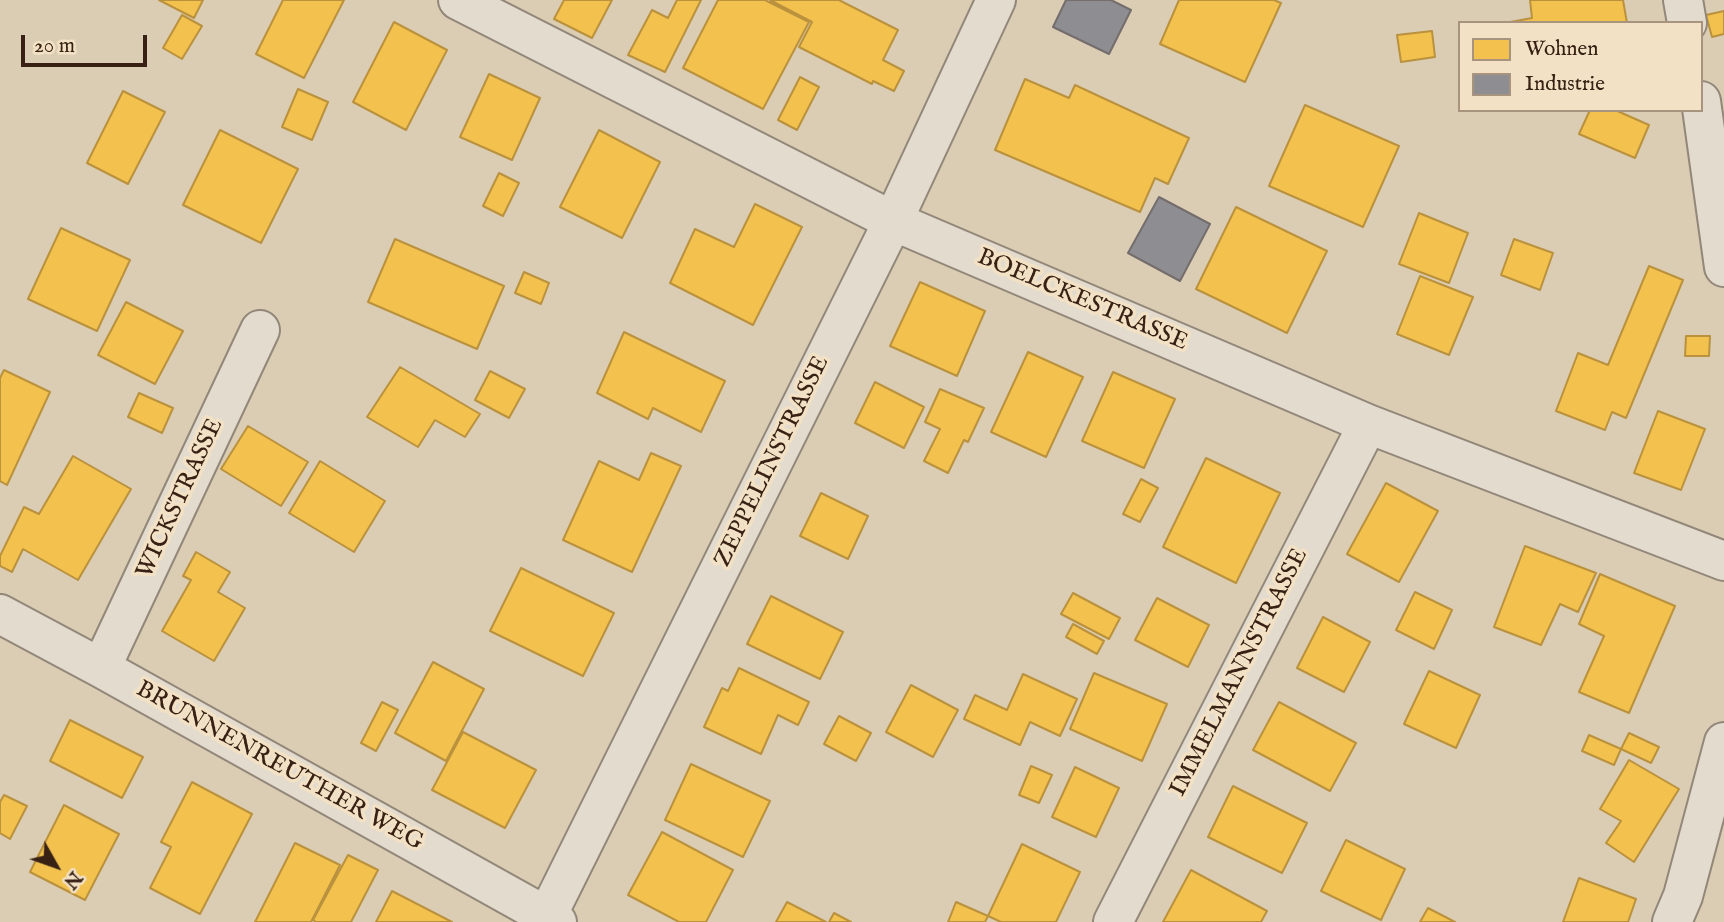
<!DOCTYPE html>
<style>
body{margin:0}
#map{position:relative;width:1724px;height:922px;overflow:hidden;background:#dbcdb4;font-family:"IM FELL English",serif}
canvas{display:block}
.legend{position:absolute;left:1458px;top:21px;width:245px;height:91px;box-sizing:border-box;background:#f2e1c4;border:2px solid #a8947e;margin:0;padding:9px 12px;list-style:none;font-size:21px;color:#382114}
.legend li{display:flex;align-items:center;gap:14px;height:35px}
.legend b{width:35px;border:2px solid #a8947e}
.north{position:absolute;left:21px;top:831px;width:70px;height:70px;-webkit-text-stroke:5px #f2e1c4;paint-order:stroke;rotate:130deg;font-size:19px;font-weight:700;line-height:28px;text-align:center;color:#382114}
.north::after{content:'';display:block;margin:auto;width:24px;height:32px;background:#382114;clip-path:polygon(50% 0,100% 100%,50% 72%,0 100%)}
.scale{position:absolute;left:21px;top:35px;width:126px;height:32px;box-sizing:border-box;border:4px solid #382114;border-top:0;padding-left:9px;font-size:21px;line-height:24px;white-space:nowrap;color:#382114;-webkit-text-stroke:5px #f2e1c4;paint-order:stroke}
</style>
<div id="map">
<canvas width="1724" height="922"></canvas>
<ul class="legend">
<li><b style="height:19px;background:#f2c14e"></b>Wohnen</li>
<li><b style="height:19px;background:#8d8d92"></b>Industrie</li>
</ul>
<div class="north">N</div>
<div class="scale">20 m</div>
</div>
<script>
const ctx = document.querySelector('canvas').getContext('2d');
ctx.lineJoin = 'round';
function fill(path, color) {
  ctx.fillStyle = color;
  ctx.fill(path, 'evenodd');
}
function stroke(path, color, width, dash) {
  ctx.strokeStyle = color;
  ctx.lineWidth = width;
  ctx.lineCap = dash ? 'butt' : 'round';
  ctx.setLineDash(dash || []);
  ctx.stroke(path);
}
function drawText(font, color, halo, rows, align = 'center') {
  ctx.font = font + ' "IM FELL English",serif';
  ctx.lineWidth = 7;
  ctx.setLineDash([]);
  ctx.textBaseline = 'middle';
  ctx.strokeStyle = halo;
  ctx.fillStyle = color;
  for (const [text, x, y, turn = 0] of rows) {
    ctx.save();
    ctx.translate(x, y);
    ctx.rotate((+turn || 0) * Math.PI / 180);
    ctx.textAlign = isNaN(turn) ? turn : align;
    if (halo) ctx.strokeText(text, 0, 0);
    ctx.fillText(text, 0, 0);
    ctx.restore();
  }
}
const homes = new Path2D(`
 M159,0H203L194,18Z
 M283,0H344L304,78L256,54Z
 M564,0H612L592,38L554,19Z
 M677,0H701L665,72L628,55L652,10L668,18Z
 M718,0H765L809,22L763,109L683,68Z
 M770,0H839L898,30L883,60L904,71L894,91L873,81L872,84L799,47L812,22Z
 M1179,0H1274L1281,3L1245,82L1160,44Z
 M1530,0H1623L1627,23H1505L1532,18Z
 M1724,11V34L1712,37L1706,15Z
 M182,15L202,26L182,59L163,48Z
 M394,22L447,50L406,130L353,102Z
 M1432,31L1435,57L1401,62L1397,35Z
 M489,74L540,98L512,160L460,137Z
 M800,77L819,87L797,130L778,120Z
 M1025,79L1069,98L1075,85L1189,138L1168,184L1155,178L1140,212L995,150Z
 M298,89L328,102L312,140L282,127Z
 M123,91L165,112L128,184L87,163Z
 M1305,105L1399,146L1363,227L1269,186Z
 M1590,110H1615L1649,125L1635,158L1579,134Z
 M220,130L298,169L261,243L183,205Z
 M599,130L660,162L622,238L560,207Z
 M499,173L519,183L503,216L483,206Z
 M755,204L802,227L753,325L670,283L695,229L734,247Z
 M1236,207L1327,251L1287,333L1196,289Z
 M1419,213L1468,233L1449,283L1399,264Z
 M61,228L130,260L97,331L28,299Z
 M395,239L504,286L477,349L368,302Z
 M1514,239L1553,253L1540,290L1501,275Z
 M1649,266L1683,280L1626,418L1612,412L1605,430L1556,411L1578,353L1608,365Z
 M524,272L549,283L541,304L515,293Z
 M1420,276L1473,297L1449,355L1397,334Z
 M920,282L985,311L957,376L890,346Z
 M126,302L183,331L155,384L98,355Z
 M624,332L725,381L701,432L653,408L648,419L597,393Z
 M1686,336H1710L1709,356H1685Z
 M1028,352L1083,377L1046,457L991,432Z
 M400,367L480,414L465,437L435,420L418,447L367,417Z
 M4,370L50,392L7,485L0,481V378Z
 M490,371L525,389L509,418L475,400Z
 M1113,372L1175,399L1144,468L1082,441Z
 M875,382L924,407L904,448L855,423Z
 M940,389L984,408L968,442L964,440L948,473L924,461L940,429L925,422Z
 M139,393L173,408L162,433L128,417Z
 M1658,411L1705,429L1681,490L1634,473Z
 M248,426L308,462L281,506L221,469Z
 M651,453L681,466L632,572L563,540L599,461L639,480Z
 M73,456L131,489L78,580L23,549L12,572L0,566V556L24,507L39,514Z
 M1206,458L1280,493L1236,583L1163,547Z
 M320,461L385,501L354,552L289,513Z
 M1141,479L1158,488L1140,522L1123,514Z
 M1386,483L1438,511L1399,582L1347,554Z
 M821,493L868,516L848,559L800,536Z
 M1525,546L1596,573L1578,612L1560,604L1541,645L1494,627Z
 M196,552L230,572L218,592L245,608L214,661L162,631L191,580L183,576Z
 M521,568L614,613L583,676L490,631Z
 M1600,574L1675,606L1629,713L1579,692L1604,636L1579,624Z
 M1415,592L1452,610L1434,649L1396,630Z
 M1073,593L1120,618L1109,639L1061,614Z
 M771,596L843,632L820,679L747,644Z
 M1157,598L1209,625L1188,667L1135,640Z
 M1323,617L1370,642L1344,692L1297,668Z
 M1073,624L1104,641L1097,654L1066,637Z
 M433,662L484,689L446,761L395,733Z
 M739,668L809,702L798,725L778,715L761,754L704,727L722,688L728,691Z
 M1429,671L1480,695L1456,748L1404,724Z
 M1094,673L1167,704L1142,761L1070,729Z
 M1023,674L1077,699L1060,736L1030,722L1020,745L964,719L975,695L1007,710Z
 M911,685L958,710L933,757L886,732Z
 M382,702L398,710L376,751L361,743Z
 M1279,702L1356,743L1330,791L1253,750Z
 M839,716L871,733L856,761L824,744Z
 M70,720L143,757L122,798L50,761Z
 M463,732L536,770L505,828L432,790Z
 M1629,733L1659,747L1651,763L1621,749Z
 M1589,735L1621,749L1614,765L1582,751Z
 M1629,760L1679,789L1634,862L1606,843L1621,821L1600,809Z
 M691,764L770,801L743,857L665,820Z
 M1031,766L1052,775L1039,803L1019,795Z
 M1075,767L1119,788L1096,837L1052,817Z
 M192,782L252,814L200,914L150,888L171,847L161,842Z
 M1233,786L1307,823L1282,873L1208,837Z
 M4,795L27,806L10,839L0,833V802Z
 M64,805L119,834L85,900L30,872Z
 M662,832L733,870L706,922H679L628,895Z
 M1346,840L1405,869L1381,920L1321,891Z
 M295,843L340,865L311,922H255Z
 M1022,844L1080,872L1056,922H1001L988,916Z
 M348,855L378,870L351,922H316L313,920Z
 M1191,870L1267,911L1261,922H1163Z
 M1579,878L1636,899L1628,922H1563Z
 M392,891L452,922H376Z
 M787,902L826,922H776Z
 M956,902L988,916L985,922H948Z
 M1428,908L1455,922H1420Z
 M834,913L851,922H829Z`);
const industry = new Path2D(`
 M1066,0H1111L1131,10L1109,54L1053,27Z
 M1159,197L1210,224L1180,281L1128,253Z`);
const minor = new Path2D(`
 M458,0L893,221L1368,424L1724,561
 M1683,0L1687,23
 M1701,101L1724,267
 M0,614L101,668L557,922
 M101,668L260,330
 M544,922L893,221L996,0
 M1113,922L1368,424
 M1672,922L1683,896L1724,742`);
const streetNames = [
 ["BOELCKESTRASSE",1082,301,23],
 ["ZEPPELINSTRASSE",773,462,-64],
 ["WICKSTRASSE",181,499,-65],
 ["IMMELMANNSTRASSE",1240,673,-63],
 ["BRUNNENREUTHER WEG",279,767,29]
];
fill(homes, '#f2c14e');
stroke(homes, '#ba913d', 2);
fill(industry, '#8d8d92');
stroke(industry, '#746d6c', 2);
stroke(minor, '#928778', 42);
stroke(minor, '#e2dbce', 38);
drawText('24px', '#382114', '#f2e1c4', streetNames);
</script>
